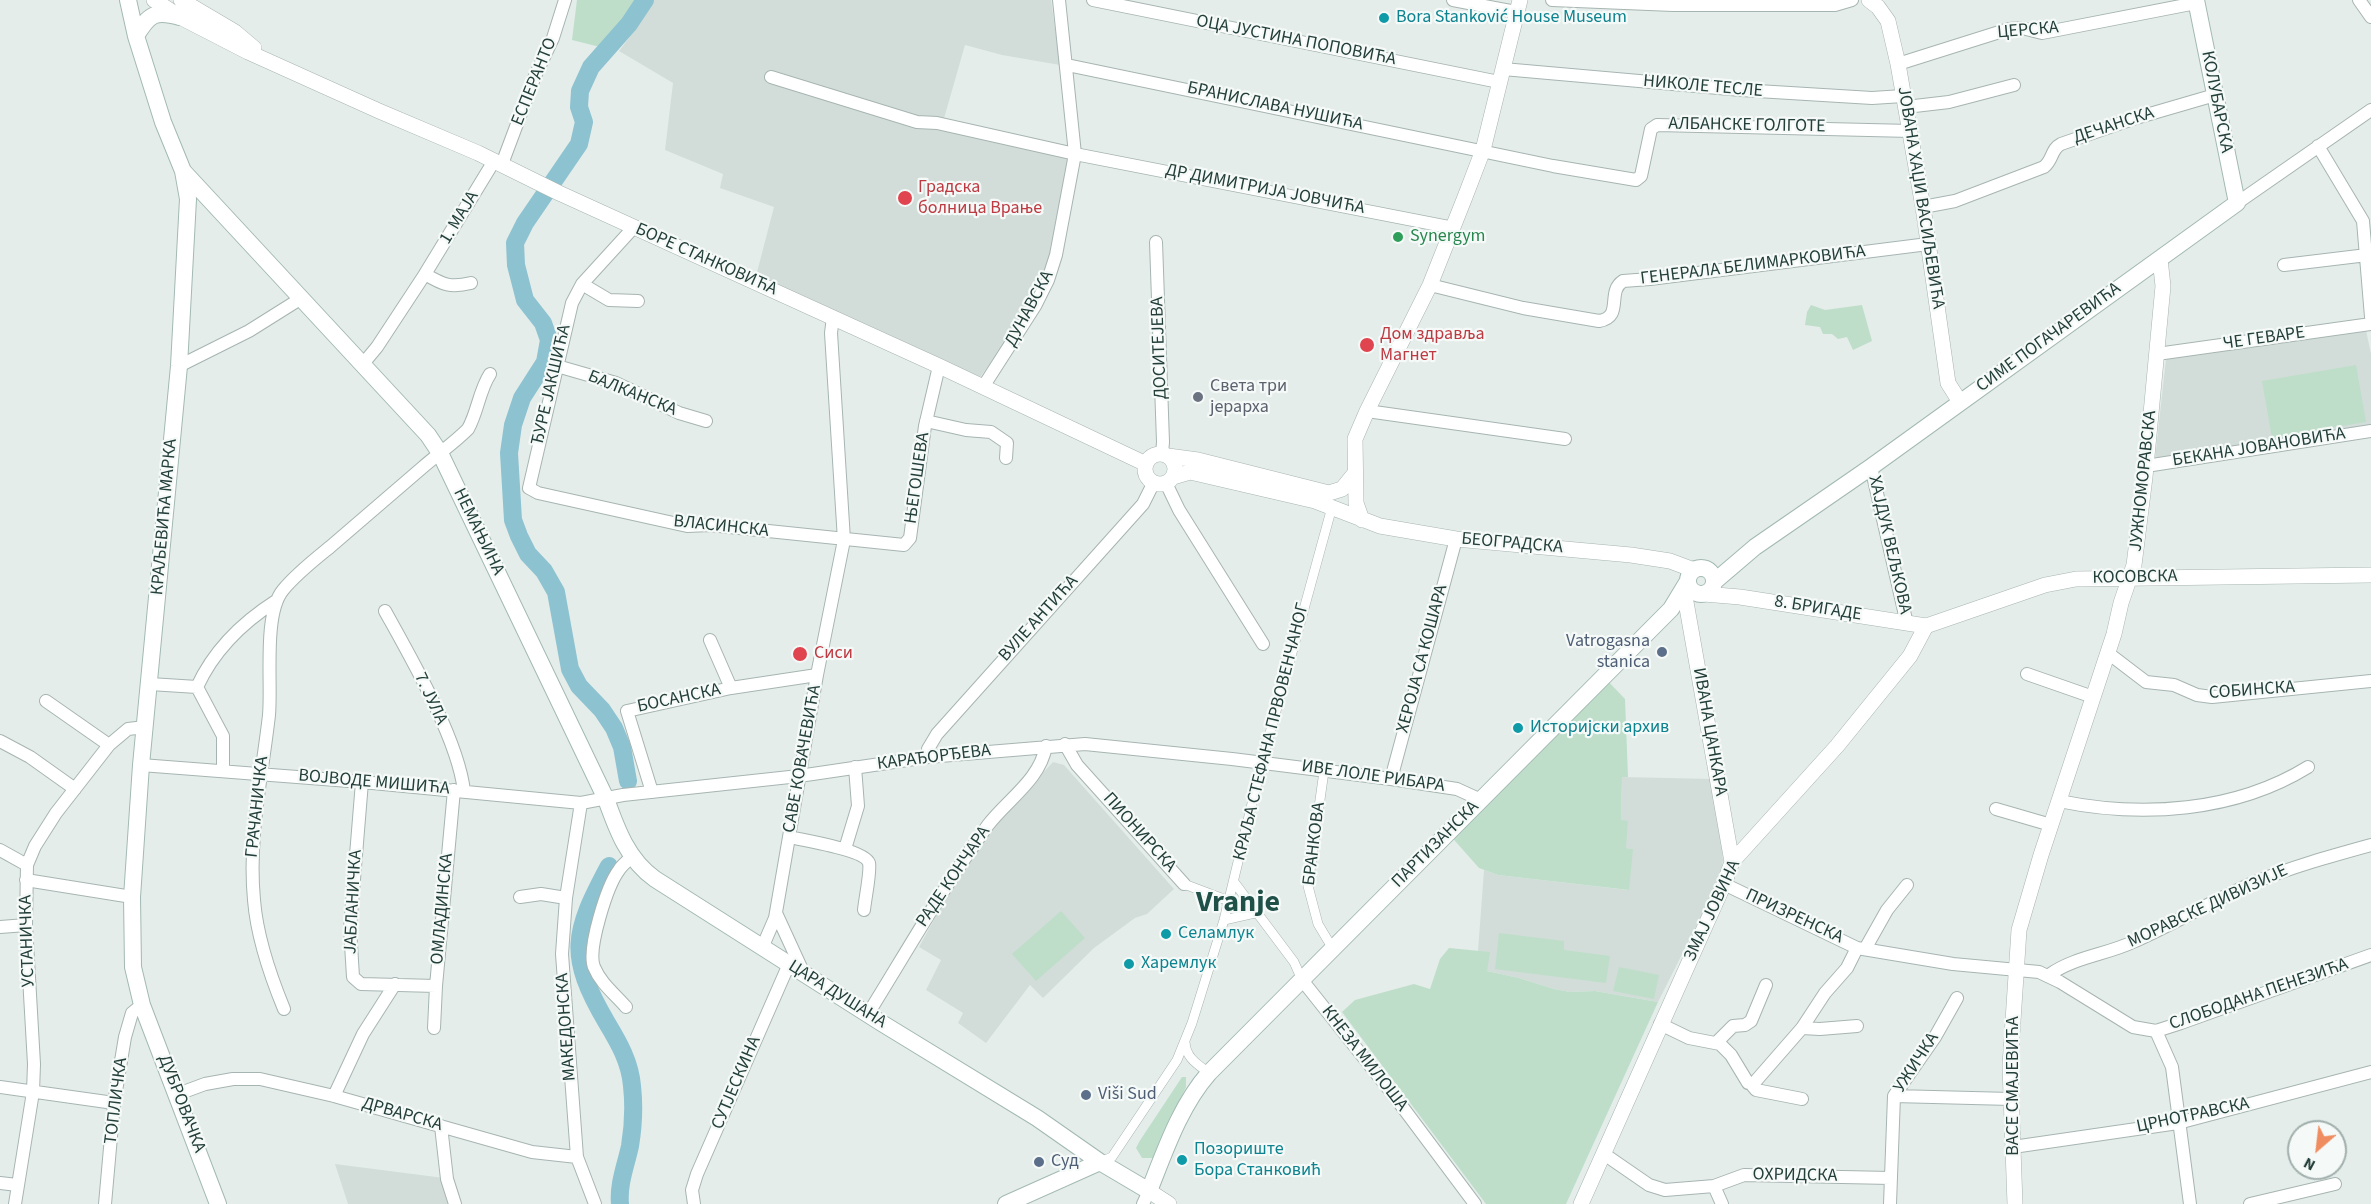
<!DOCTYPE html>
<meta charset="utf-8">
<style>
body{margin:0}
#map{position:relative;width:2371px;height:1204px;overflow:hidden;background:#e4edea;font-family:"Source Sans 3",sans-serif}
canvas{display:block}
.north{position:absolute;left:2287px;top:1120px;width:60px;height:60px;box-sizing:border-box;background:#f5faf8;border:2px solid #a1afac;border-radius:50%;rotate:208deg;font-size:16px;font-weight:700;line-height:24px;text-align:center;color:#243f3a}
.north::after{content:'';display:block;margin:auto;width:21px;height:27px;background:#f08d60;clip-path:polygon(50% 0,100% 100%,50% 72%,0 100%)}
</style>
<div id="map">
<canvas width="2371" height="1204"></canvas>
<div class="north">N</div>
</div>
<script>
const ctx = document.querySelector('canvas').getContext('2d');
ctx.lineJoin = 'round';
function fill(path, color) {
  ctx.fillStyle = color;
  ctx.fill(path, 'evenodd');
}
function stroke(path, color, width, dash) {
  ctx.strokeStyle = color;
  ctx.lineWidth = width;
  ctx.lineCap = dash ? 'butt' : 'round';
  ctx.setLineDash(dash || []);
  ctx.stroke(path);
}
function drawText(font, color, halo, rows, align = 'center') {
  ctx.font = font + ' "Source Sans 3",sans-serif';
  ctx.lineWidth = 4.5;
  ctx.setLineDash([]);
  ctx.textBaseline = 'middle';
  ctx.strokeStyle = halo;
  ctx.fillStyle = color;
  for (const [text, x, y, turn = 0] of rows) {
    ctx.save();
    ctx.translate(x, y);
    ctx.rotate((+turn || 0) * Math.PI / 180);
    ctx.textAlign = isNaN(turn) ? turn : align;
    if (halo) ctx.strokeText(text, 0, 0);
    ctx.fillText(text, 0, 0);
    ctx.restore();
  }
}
const built = new Path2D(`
 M654,0H1051L1060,65L1002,55L965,45L941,129L1069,158L1048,266L1020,323L980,377L756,276L774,207L720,188L723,174L665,150L673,83L619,51L636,29Z
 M2366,330L2371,354V426L2155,459L2166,359Z
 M1053,762L1064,765L1174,889L1147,914L1135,918L1094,948L1043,998L1030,985L986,1043L958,1023L963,1013L926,990L941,960L919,947L952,887L985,835Z
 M1622,777L1714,779L1723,860L1720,879L1658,1002L1595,991L1570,992L1554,989L1519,978L1487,971L1478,951L1484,870L1498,875L1628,890L1632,849L1626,848L1621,821Z
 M335,1164L444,1178L451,1204H348Z`);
const green = new Path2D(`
 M577,0H637L625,20L600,47L572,40Z
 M1811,305L1825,310L1862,305L1872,341L1853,350L1847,337L1838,339L1832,334H1823L1820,327L1805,325L1807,312Z
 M2356,365L2366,422L2272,438L2262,381Z
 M1604,677L1625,699L1628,777H1622L1621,820L1628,821L1626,848L1633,849L1629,890L1498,875L1479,868L1448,833L1492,789L1561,731Z
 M1061,911L1085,938L1036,981L1012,954Z
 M1499,933L1564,941V950L1610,956L1606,983L1495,969Z
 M1449,948L1490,952L1487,971L1519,978L1554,989L1570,992L1595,991L1658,1002L1566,1204H1486L1342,1012L1355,1000L1414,984L1430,989L1440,959Z
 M1619,967L1659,975L1654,999L1613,991Z
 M1182,1077H1186V1087L1155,1154L1153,1158H1142L1136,1148L1139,1142Z`);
const river = new Path2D(`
 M628,781L622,747L614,728L602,710L579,686L570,669L556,592L544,571L528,554L519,536L513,520L509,453L513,425L522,398L545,362L549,340L543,323L525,300L516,265L515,243L525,223L579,144L584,122L579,107L580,91L591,67L629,24L645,0
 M609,866C573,933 567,955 607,1023C619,1043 630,1062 632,1086C634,1104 633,1128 630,1146C626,1165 618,1184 620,1204`);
const pedestrian = new Path2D(`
 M1324,771L1308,886L1318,924L1333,949
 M1234,882L1294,962L1302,980
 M1184,884L1229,901
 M1224,920L1255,913
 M1185,1042C1186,1058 1197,1064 1209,1073
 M1100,1162L1112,1157L1177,1060L1192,1023L1224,920L1262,762L1332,507`);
const minor = new Path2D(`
 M1093,0L1499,82
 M1453,0L1516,12
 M1552,0L1673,5H1835L1852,0
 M2359,0L2371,17
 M1898,64L2009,29L2022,28L2042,33L2196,3
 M1067,65L1553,166L1636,180L1641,176L1651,129L1657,125L1911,131
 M1503,69L1741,90L1872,98L1903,96
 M771,77L917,122L937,123L1075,154L1454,228
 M1906,107L1949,102L2014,85
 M2318,146L2363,221L2371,317
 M502,164L535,76L553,38L565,0
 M2237,203L2371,110
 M1923,207L1955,201L2044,167C2053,160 2051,149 2061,144L2136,118L2215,95
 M634,227L582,284L572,303L529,488L538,493L687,526L710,525L904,545L910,538L925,426L939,366
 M1156,242L1163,442L1162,454
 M2284,265L2367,255
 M425,274C443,285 451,288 471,283
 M582,284L609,300L638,301
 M1430,285L1523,308L1599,321C1624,317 1606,292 1623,281L1650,279L1928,244
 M2157,354L2371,324
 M362,365L377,347L425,274L494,161
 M179,366L249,331L300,299
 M557,366L616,383L679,413L706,421
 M983,387L1035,306L1048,280L1056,255L1075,154L1059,0
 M1367,411L1565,439
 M926,421L966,430L991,432L1007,443L1006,458
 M2146,466L2371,431
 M1871,467L1907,624
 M1166,483L1179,510L1263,644
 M385,611C411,658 458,739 464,791
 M710,640L731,688
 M2108,653L2146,682L2174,685L2197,695L2212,697L2371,681
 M2027,674L2093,697
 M150,684L197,687C214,650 243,622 276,601
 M197,687L223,736V770
 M46,701L109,745
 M0,741L30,757L75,789
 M1065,744L1077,765L1184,884
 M928,757V749L937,734L1143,504L1154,482
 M141,765L362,782L581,803L623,795L799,776L928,757L1085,744L1232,759L1391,779L1457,789L1481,800
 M1391,779L1456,539
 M362,782L350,928L353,977L361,984L436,986
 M652,792L627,711L731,688L817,675
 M2059,801C2142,818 2235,812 2308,767
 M1996,809L2051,825
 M789,837C803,840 865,850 869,863C871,871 865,899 864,910
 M845,849L858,806L855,767
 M0,850L27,865
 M26,880L132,897
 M1724,884L1857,948L1953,964L2039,972L2060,982L2133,1027L2156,1031L2181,1023L2371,955
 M520,897L541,894L566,898
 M776,913L804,974
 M0,927L26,925
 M762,948L775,918L817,675L844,540L831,333L833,317
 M1865,949L1887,910L1907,885
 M2049,975C2074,957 2105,955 2133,942C2174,924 2212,901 2253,883C2291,867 2331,856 2371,845
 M1302,980L1395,1097L1475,1204
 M626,1007C615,994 601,984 594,967C587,949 607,886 619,870C622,865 627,861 632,857
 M284,1009C270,975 257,938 254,900C248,838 262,777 269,715C272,683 263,614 283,590C296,574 314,560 330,547C361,520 392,494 423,467C438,454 454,443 468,429C478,411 479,391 490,374
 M868,1014C907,951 944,886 988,825C1008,799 1040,780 1046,746
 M1660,1024L1689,1038L1720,1044L1731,1055L1748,1083H1754L1802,1028L1825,993L1847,968L1857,948
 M434,1028L436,986L454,790
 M1802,1028L1820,1029L1857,1026
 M2156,1031L2172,1067L2190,1204
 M1716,1043L1733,1026L1745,1025L1751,1021L1766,985
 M1751,1084L1756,1090L1802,1099
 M0,1087L114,1103
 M178,1094L205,1084L233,1079H260L334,1096L532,1152L577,1157L595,1204
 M334,1096L363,1034L395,984
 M1894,1096L2011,1099
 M441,1126L447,1179L455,1204
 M2013,1147L2178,1123L2371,1072
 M1604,1154L1649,1185L1665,1190L1714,1186L1744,1175L1891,1178
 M577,1157L562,954L566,898L581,803
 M0,1183L17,1185
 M1714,1186L1722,1204
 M15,1204L33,1092L34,1064L26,925L27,865L35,846L56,813L109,745L128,729L145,727
 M105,1204L114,1103L125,1037L132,1013L142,1005
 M694,1204L692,1190L697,1174L789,964
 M1143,1204L1149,1191
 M1890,1204L1894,1096L1935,1037L1957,998
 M2250,1204L2335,1184`);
const tertiary = new Path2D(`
 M154,0L180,17L248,52L379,111L478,153L559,193L939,366L1146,464
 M181,0L235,32L254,48
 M1869,0L1878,7L1888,21L1898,64L1923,207L1948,383L1960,402
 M1145 469a15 15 0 1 1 30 0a15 15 0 1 1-30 0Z
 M1168,456L1198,460L1329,493L1342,489L1355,473
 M1173,477L1190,472L1315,501L1380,526L1456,539L1631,555L1670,561L1694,570
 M1362,520L1356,503L1355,439L1367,411L1430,285L1465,197L1483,150L1520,0
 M1704,594L1740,597L1926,626L2045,585L2076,579L2371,575
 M1686,602L1732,862
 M1149,1191L1169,1204
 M1581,1204L1724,884L1732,862L1837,746L1910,656L1926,626
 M2015,1204L2010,1066L2019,930L2041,855L2114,634L2121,603L2134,565L2145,477L2163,286L2160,259`);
const secondary = new Path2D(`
 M128,0L136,36L163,122L183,171L188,199L179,366L141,765L132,897L133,967L142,1005L218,1204
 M136,36C149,14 155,10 180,17
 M183,171L428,435L440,453L606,799C617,830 628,860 655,879L880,1022L1037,1118L1100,1162L1149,1191C1165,1151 1180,1106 1209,1073L1671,609L1688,581
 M1688 581a13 13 0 1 1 26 0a13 13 0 1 1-26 0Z
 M1714,582L1755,547L1871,467L2237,203L2196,0
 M1006,1204L1100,1162`);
const markers = [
 [1384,18,6,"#0f9aa8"],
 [905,198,8,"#e0444e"],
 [1398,237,6,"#2e9e5b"],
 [1367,345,8,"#e0444e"],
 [1198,397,6,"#6b7280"],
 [1662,652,6,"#5c6f8a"],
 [800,654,8,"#e0444e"],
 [1518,728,6,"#0f9aa8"],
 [1166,934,6,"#0f9aa8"],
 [1129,964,6,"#0f9aa8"],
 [1086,1095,6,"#5c6f8a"],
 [1182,1160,6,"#0f9aa8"],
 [1039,1162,6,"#5c6f8a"]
];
const cultureNames = [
 ["Bora Stanković House Museum",1396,18],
 ["Историјски архив",1530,728],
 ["Селамлук",1178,934],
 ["Харемлук",1141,964],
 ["Позориште",1194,1150],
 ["Бора Станковић",1194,1171]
];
const streetNames = [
 ["ЦЕРСКА",2028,31,-5],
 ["ОЦА ЈУСТИНА ПОПОВИЋА",1296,41,11],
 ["ЕСПЕРАНТО",535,82,-68],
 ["НИКОЛЕ ТЕСЛЕ",1703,87,5],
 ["КОЛУБАРСКА",2216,102,79],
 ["БРАНИСЛАВА НУШИЋА",1275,107,12],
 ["АЛБАНСКЕ ГОЛГОТЕ",1747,126,1],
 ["ДЕЧАНСКА",2114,126,-18],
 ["ДР ДИМИТРИЈА ЈОВЧИЋА",1265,190,11],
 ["ЈОВАНА ХАЏИ ВАСИЉЕВИЋА",1920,198,81],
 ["1. МАЈА",460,218,-59],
 ["БОРЕ СТАНКОВИЋА",706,260,24],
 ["ГЕНЕРАЛА БЕЛИМАРКОВИЋА",1753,266,-7],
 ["ДУНАВСКА",1030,309,-62],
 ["СИМЕ ПОГАЧАРЕВИЋА",2049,338,-36],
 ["ЧЕ ГЕВАРЕ",2264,339,-8],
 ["ДОСИТЕЈЕВА",1160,348,-92],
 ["ЂУРЕ ЈАКШИЋА",552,385,-77],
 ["БАЛКАНСКА",632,394,22],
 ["БЕКАНА ЈОВАНОВИЋА",2259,448,-9],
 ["ЊЕГОШЕВА",918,478,-82],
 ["ЈУЖНОМОРАВСКА",2144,481,-84],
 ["КРАЉЕВИЋА МАРКА",165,517,-85],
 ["ВЛАСИНСКА",721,527,6],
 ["НЕМАЊИНА",478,532,64],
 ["БЕОГРАДСКА",1512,544,5],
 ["ХАЈДУК ВЕЉКОВА",1889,545,77],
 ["КОСОВСКА",2135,578,-1],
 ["8. БРИГАДЕ",1818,609,9],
 ["ВУЛЕ АНТИЋА",1039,619,-48],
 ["ХЕРОЈА СА КОШАРА",1423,659,-75],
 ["СОБИНСКА",2252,691,-4],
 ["7. ЈУЛА",430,699,65],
 ["БОСАНСКА",679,699,-12],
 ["КРАЉА СТЕФАНА ПРВОВЕНЧАНОГ",1272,732,-76],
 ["ИВАНА ЦАНКАРА",1709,732,80],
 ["КАРАЂОРЂЕВА",934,758,-7],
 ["САВЕ КОВАЧЕВИЋА",803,759,-80],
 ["ИВЕ ЛОЛЕ РИБАРА",1373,777,8],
 ["ВОЈВОДЕ МИШИЋА",374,783,5],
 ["ГРАЧАНИЧКА",258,807,-84],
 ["ПИОНИРСКА",1139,833,48],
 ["БРАНКОВА",1315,844,-83],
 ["ПАРТИЗАНСКА",1436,845,-45],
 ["РАДЕ КОНЧАРА",954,877,-56],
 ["ЈАБЛАНИЧКА",354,902,-87],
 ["МОРАВСКЕ ДИВИЗИЈЕ",2208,907,-25],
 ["ОМЛАДИНСКА",443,909,-85],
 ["ЗМАЈ ЈОВИНА",1713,911,-65],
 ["ПРИЗРЕНСКА",1794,917,25],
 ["УСТАНИЧКА",28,941,-92],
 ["ЦАРА ДУШАНА",837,995,32],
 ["СЛОБОДАНА ПЕНЕЗИЋА",2259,995,-19],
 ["МАКЕДОНСКА",567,1027,-94],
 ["КНЕЗА МИЛОША",1364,1059,52],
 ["УЖИЧКА",1917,1063,-57],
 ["СУТЈЕСКИНА",737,1083,-67],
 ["ВАСЕ СМАЈЕВИЋА",2014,1086,-90],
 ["ТОПЛИЧКА",117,1101,-83],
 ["ДУБРОВАЧКА",181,1104,69],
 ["ДРВАРСКА",402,1115,16],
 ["ЦРНОТРАВСКА",2193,1116,-12],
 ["ОХРИДСКА",1795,1176,1]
];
const healthNames = [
 ["Градска",918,188],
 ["болница Врање",918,209],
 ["Дом здравља",1380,335],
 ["Магнет",1380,356],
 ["Сиси",814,654]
];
const leisureNames = [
 ["Synergym",1410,237]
];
const worshipNames = [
 ["Света три",1210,387],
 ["јерарха",1210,408]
];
const serviceNames = [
 ["Vatrogasna",1650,642,"right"],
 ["stanica",1650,663,"right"],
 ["Viši Sud",1098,1095],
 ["Суд",1051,1162]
];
const townNames = [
 ["Vranje",1238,904]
];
fill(built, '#d2ddd9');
fill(green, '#bedec9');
stroke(river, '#8dc2d1', 18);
stroke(pedestrian, '#a7b5b2', 10);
stroke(minor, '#a7b5b2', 14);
stroke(tertiary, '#a7b5b2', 16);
stroke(secondary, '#a3b9b3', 18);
stroke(pedestrian, '#fff', 9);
stroke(minor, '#fff', 12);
stroke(tertiary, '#fff', 15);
stroke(secondary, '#fff', 16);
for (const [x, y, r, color] of markers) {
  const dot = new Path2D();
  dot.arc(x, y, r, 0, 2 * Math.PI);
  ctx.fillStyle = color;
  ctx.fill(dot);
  stroke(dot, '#f5faf8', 2);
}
drawText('18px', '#0d838f', '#f5faf8', cultureNames, 'left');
drawText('18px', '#243f3a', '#f5faf8', streetNames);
drawText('18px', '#be3a42', '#f5faf8', healthNames, 'left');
drawText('18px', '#27864d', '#f5faf8', leisureNames, 'left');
drawText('18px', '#5b616d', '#f5faf8', worshipNames, 'left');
drawText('18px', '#4e5e75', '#f5faf8', serviceNames, 'left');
drawText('bold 30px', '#1f5149', '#f5faf8', townNames);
</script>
